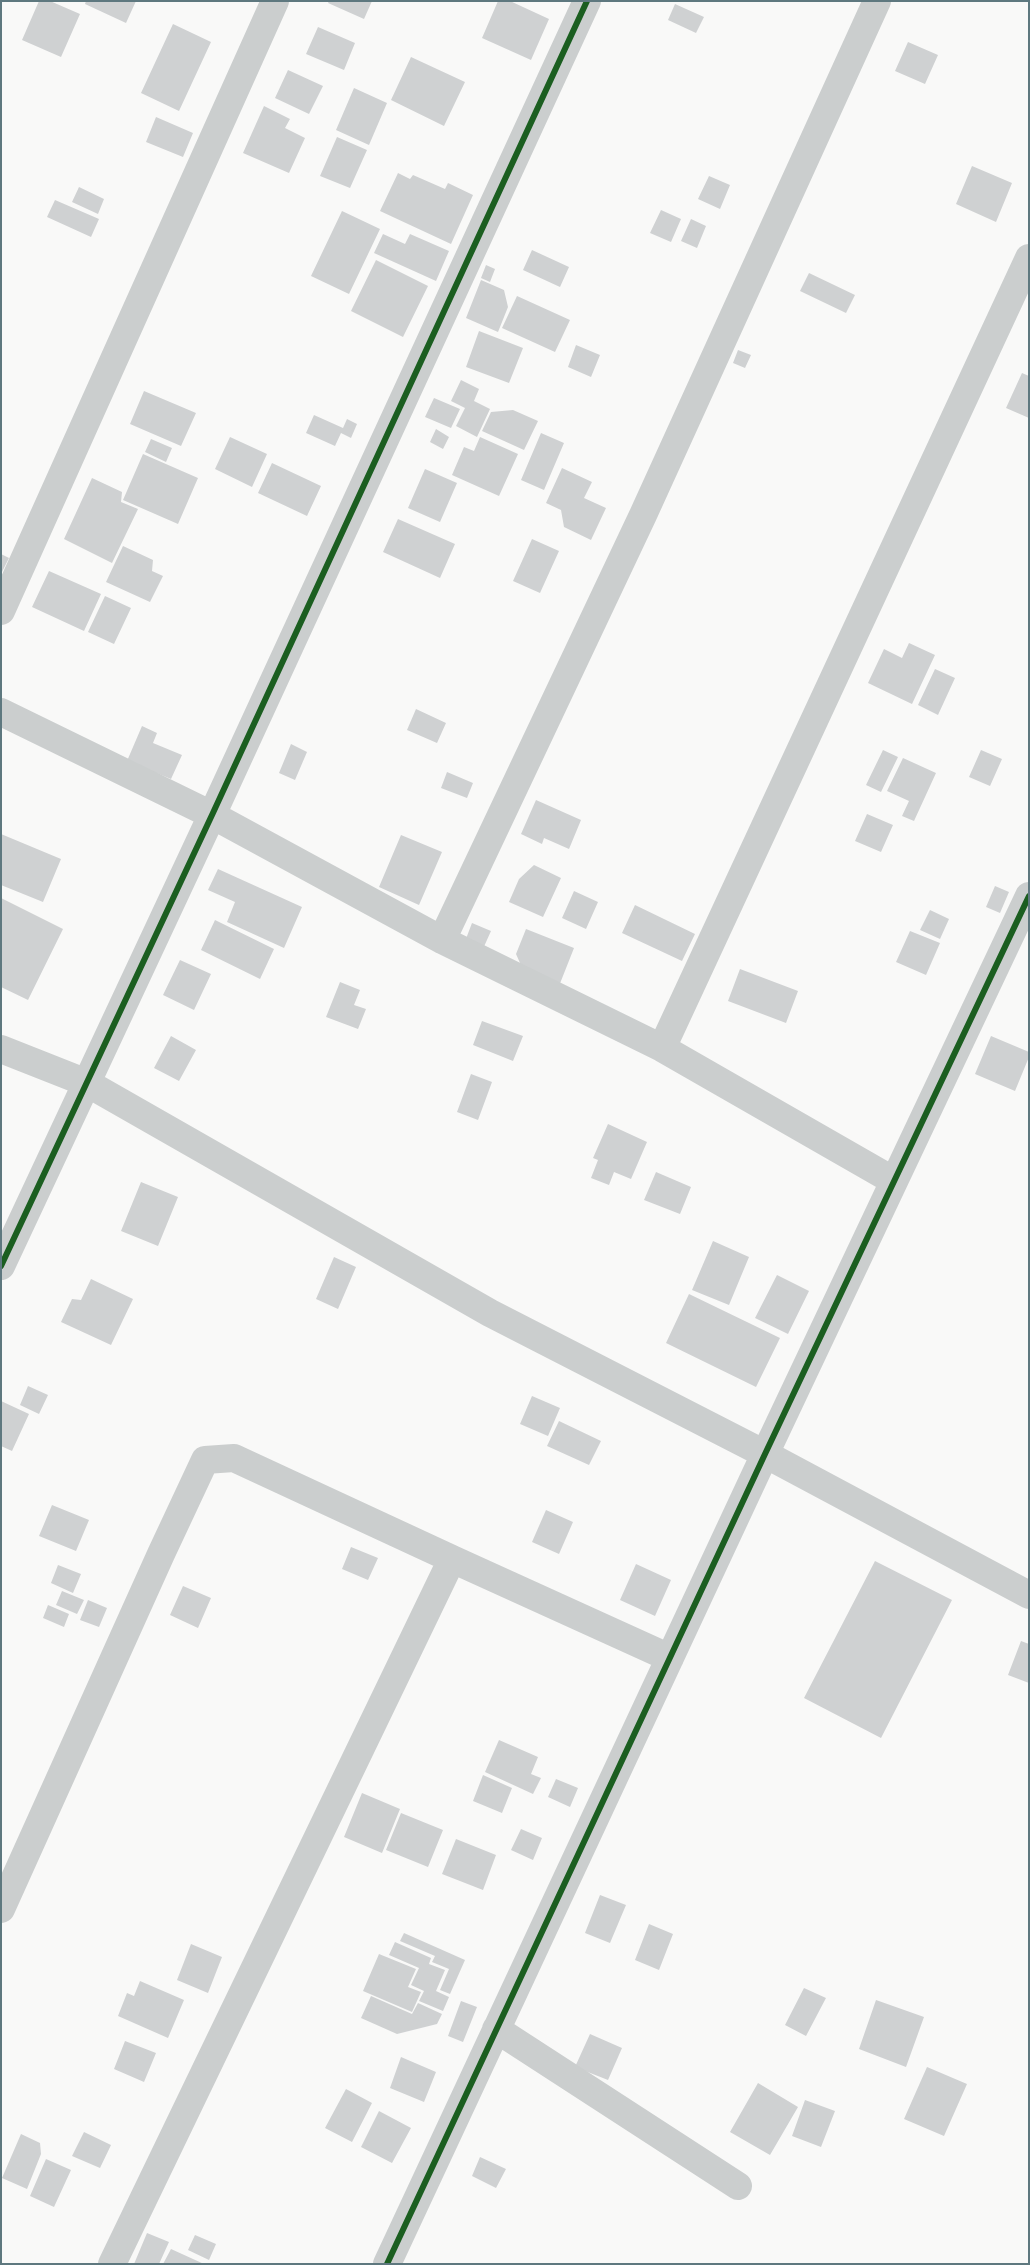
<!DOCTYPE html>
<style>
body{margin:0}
#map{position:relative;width:1030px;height:2265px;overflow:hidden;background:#f9f9f8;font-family:Manrope,sans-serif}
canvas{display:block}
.frame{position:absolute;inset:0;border:2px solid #5e787f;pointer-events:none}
</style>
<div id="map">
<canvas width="1030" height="2265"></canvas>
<div class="frame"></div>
</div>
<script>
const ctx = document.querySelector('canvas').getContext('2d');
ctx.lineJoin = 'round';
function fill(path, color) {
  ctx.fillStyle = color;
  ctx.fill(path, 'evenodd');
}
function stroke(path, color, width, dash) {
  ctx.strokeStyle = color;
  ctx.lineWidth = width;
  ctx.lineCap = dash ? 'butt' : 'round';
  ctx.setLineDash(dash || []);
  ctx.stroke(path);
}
const building = new Path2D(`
 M39,1H50L80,14L61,57L22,40Z
 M86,1H136L126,23L85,4Z
 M329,1H372L364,19L328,3Z
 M498,1H510L549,19L531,60L482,38Z
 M675,4L704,17L696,33L668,20Z
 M173,24L211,42L179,111L141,93Z
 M318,27L355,43L344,70L306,54Z
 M908,42L938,55L925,84L895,71Z
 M411,57L465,82L444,126L391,100Z
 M288,70L323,86L309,114L275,98Z
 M354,88L387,103L369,145L336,130Z
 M264,106L290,119L285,128L305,138L289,173L243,153Z
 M156,117L193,133L183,157L146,142Z
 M337,137L367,150L350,188L320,176Z
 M972,166L1012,183L996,222L956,204Z
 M398,173L410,179L413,175L445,189L448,183L473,195L451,244L380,211Z
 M709,176L730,185L720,209L698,199Z
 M79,187L104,199L98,214L72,202Z
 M55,200L99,219L91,237L47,217Z
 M661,210L681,219L671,242L650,233Z
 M342,211L380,229L349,294L311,276Z
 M691,219L706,226L697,248L681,241Z
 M383,234L405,244L410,234L449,251L436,281L374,253Z
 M532,250L569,267L560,287L523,270Z
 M376,260L428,286L403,337L351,311Z
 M486,265L495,269L490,282L481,278Z
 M809,273L855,295L846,313L800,291Z
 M481,280L504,290L508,307L498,332L466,318Z
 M517,296L570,320L555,352L502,328Z
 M479,331L523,348L509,383L466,367Z
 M576,345L600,355L591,377L568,367Z
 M738,350L751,355L745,368L733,363Z
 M1022,373L1029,376V418L1006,408Z
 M461,380L479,389L474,401L490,409L477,437L456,426L465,408L451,401Z
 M144,391L196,413L181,446L130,424Z
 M434,398L460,409L451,428L425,417Z
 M513,410L538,421L524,450L482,431L491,412Z
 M314,415L343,428L347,419L357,424L351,438L341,433L335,446L306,433Z
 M436,429L449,437L443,449L430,442Z
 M541,433L564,443L544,490L521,480Z
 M230,437L267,454L252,487L215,469Z
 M480,437L518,454L499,496L452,475L464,447L474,451Z
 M151,439L172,448L166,462L145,452Z
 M143,454L198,478L178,524L123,500Z
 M272,463L321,486L307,516L258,493Z
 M562,468L592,482L584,498L606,508L591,540L564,527L561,510L546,503Z
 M425,469L457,483L440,522L408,508Z
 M92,478L122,492L121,502L138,509L112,563L64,539Z
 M398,519L455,544L440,578L383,552Z
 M532,539L559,551L540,593L513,581Z
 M123,546L153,560L152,571L163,576L150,602L106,582Z
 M1,554L9,558L1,574Z
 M49,571L101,594L84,631L32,607Z
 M105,596L131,608L114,644L88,632Z
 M909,643L935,655L912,704L868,683L884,649L902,658Z
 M935,669L955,678L938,715L918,705Z
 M416,709L446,723L437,743L407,730Z
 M142,726L157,733L153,743L182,755L171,779L127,761Z
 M291,744L307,752L295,780L279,773Z
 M883,750L898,757L881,792L866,785Z
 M981,750L1002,759L990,786L969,777Z
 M903,758L936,773L914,821L902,816L909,801L887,791Z
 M447,772L473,783L467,798L441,788Z
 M536,800L581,820L569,849L544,838L542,844L521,834Z
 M867,814L893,825L881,852L855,841Z
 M1,834L61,859L43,902L1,885Z
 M401,835L442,852L419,905L379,887Z
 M534,865L561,878L543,917L509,902L519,879Z
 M218,869L302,907L284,948L227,922L235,902L208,890Z
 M995,886L1009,892L1000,913L986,907Z
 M574,891L598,902L586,929L562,918Z
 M1,898L63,929L28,1000L1,987Z
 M635,905L695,934L682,961L622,933Z
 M930,910L949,919L940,939L920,930Z
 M215,920L274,949L260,979L201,950Z
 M472,923L491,931L482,951L464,944Z
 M526,929L574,948L559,986L524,972L516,954Z
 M910,931L940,943L926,975L896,962Z
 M180,960L211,974L194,1010L163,995Z
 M740,969L798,991L786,1023L728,1001Z
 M340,982L360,990L354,1005L366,1009L358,1029L326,1017Z
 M482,1021L523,1036L513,1061L473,1045Z
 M171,1036L196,1050L179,1081L154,1068Z
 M991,1036L1029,1052V1057L1015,1091L975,1074Z
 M471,1074L492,1082L478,1120L457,1112Z
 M608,1124L647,1142L631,1179L614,1172L609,1185L591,1178L598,1160L593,1158Z
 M656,1172L691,1187L680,1214L644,1200Z
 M141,1182L178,1197L158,1246L121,1231Z
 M713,1241L749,1257L729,1305L692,1290Z
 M334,1257L356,1267L338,1309L316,1299Z
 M777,1275L809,1291L788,1334L755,1318Z
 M91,1279L133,1299L111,1345L61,1322L72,1299L81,1300Z
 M689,1294L780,1338L756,1387L666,1343Z
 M28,1386L48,1395L39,1414L20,1405Z
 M532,1396L560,1408L548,1436L520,1424Z
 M1,1401L29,1414L12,1451L1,1446Z
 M559,1421L601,1441L589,1465L547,1446Z
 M52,1505L89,1520L76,1551L39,1536Z
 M546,1510L573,1522L559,1554L532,1542Z
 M351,1547L378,1558L368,1580L342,1569Z
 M875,1561L952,1600L881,1738L804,1698Z
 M636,1564L671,1580L655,1616L620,1600Z
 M58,1565L81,1574L73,1593L51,1583Z
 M183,1586L211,1598L198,1628L170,1615Z
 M62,1591L84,1600L77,1614L56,1605Z
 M88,1600L107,1608L99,1627L80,1620Z
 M48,1605L69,1614L64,1627L43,1618Z
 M1021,1641L1029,1644V1683L1008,1675Z
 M499,1740L538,1757L531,1774L541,1778L533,1794L485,1772Z
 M483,1775L512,1788L502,1813L473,1801Z
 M556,1779L578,1788L570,1807L548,1797Z
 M362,1793L400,1809L382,1853L344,1837Z
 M401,1813L443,1830L428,1867L386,1850Z
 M521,1829L542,1838L533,1860L511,1850Z
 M456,1839L496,1855L483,1890L442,1874Z
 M600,1895L626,1905L610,1943L585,1933Z
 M649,1924L673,1934L659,1970L635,1960Z
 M404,1933L465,1960L450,1994L440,1990L449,1969L432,1962L435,1956L400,1941Z
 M395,1942L431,1958L429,1964L445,1970L436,1991L449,1997L443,2011L419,2001L424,1991L411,1985L419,1968L389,1955Z
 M191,1944L222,1957L208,1993L177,1980Z
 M379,1954L416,1969L408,1987L421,1992L412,2012L363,1991Z
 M140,1981L184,2000L168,2038L118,2016L127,1993L134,1996Z
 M804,1988L826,1998L806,2036L785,2025Z
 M371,1996L412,2014L418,2003L442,2014L437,2024L397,2034L361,2018Z
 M876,2000L924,2017L906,2067L859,2049Z
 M461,2001L477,2007L463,2042L448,2036Z
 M590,2034L622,2048L608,2080L575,2067Z
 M125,2041L156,2053L144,2082L114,2069Z
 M401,2057L436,2072L424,2102L390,2088Z
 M927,2067L967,2084L944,2136L904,2119Z
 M758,2083L798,2107L770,2155L730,2132Z
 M346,2089L372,2103L352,2142L325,2128Z
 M805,2100L835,2111L821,2147L792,2136Z
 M379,2111L411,2128L392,2163L361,2147Z
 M84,2132L111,2145L100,2168L72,2156Z
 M21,2134L40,2143L41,2154L27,2189L2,2178Z
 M480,2157L506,2169L496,2188L472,2176Z
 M46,2159L71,2170L54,2207L30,2196Z
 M147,2233L169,2242L159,2264H134Z
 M195,2235L216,2244L209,2260L188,2250Z
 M171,2249L204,2264H163Z`);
const minor = new Path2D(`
 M1,611L275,1
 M1,712L212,815L442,940L662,1048L894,1181
 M442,940L643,515L877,1
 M662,1048L1029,258
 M1,1049L87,1083L490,1313L765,1454L1029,1595
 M1,1266L212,815L587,1
 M1,1909L161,1554L205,1460L234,1458L452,1559
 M496,2029L738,2186
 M112,2264L452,1559L670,1658
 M387,2264L765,1454L1029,896`);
const cycleway = new Path2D(`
 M1,1266L212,815L587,1
 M387,2264L765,1454L1029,896`);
fill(building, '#cfd1d2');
stroke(minor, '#cbcece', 28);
stroke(cycleway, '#1b5e20', 6);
</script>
